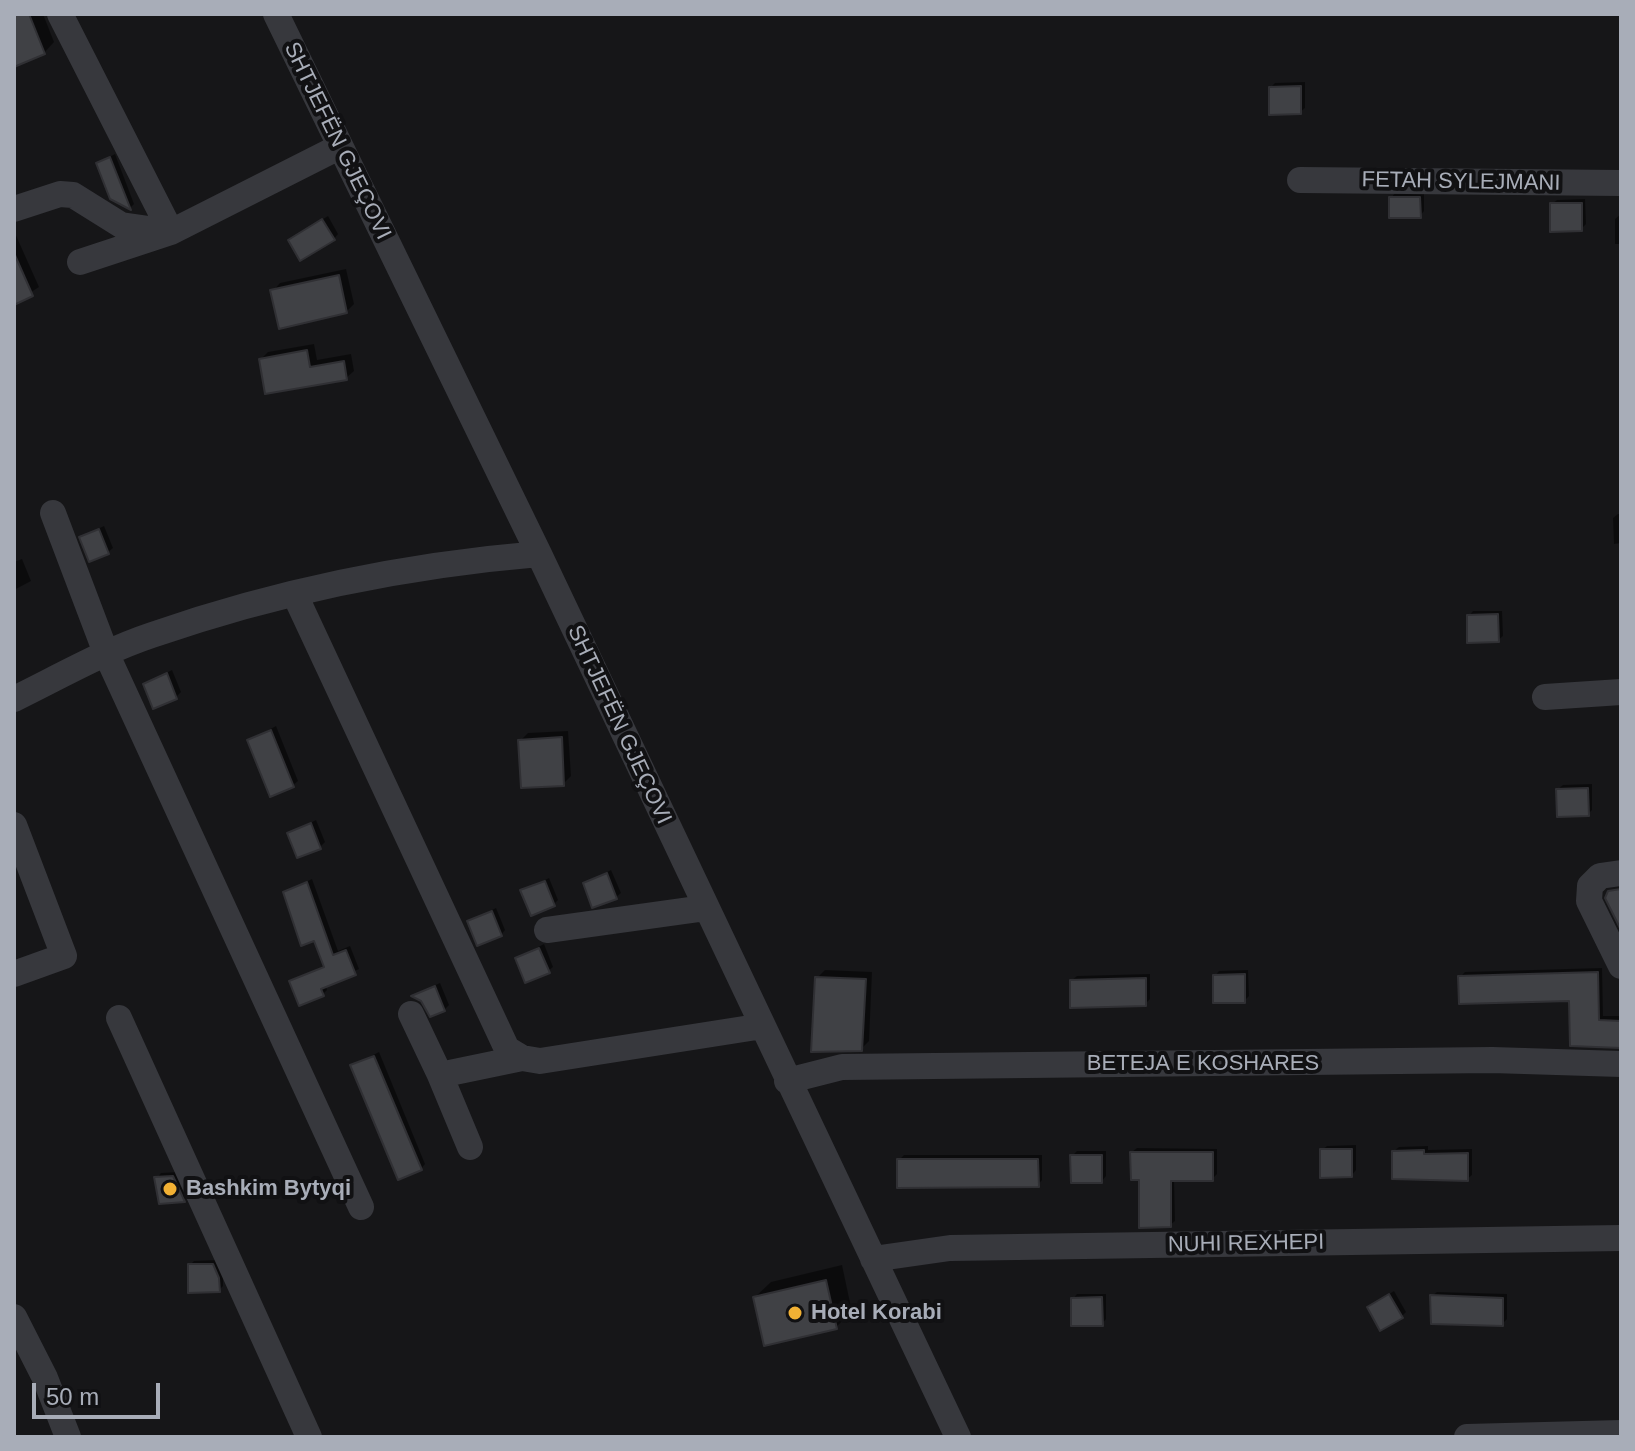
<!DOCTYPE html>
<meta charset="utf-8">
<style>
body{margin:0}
#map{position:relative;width:1635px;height:1451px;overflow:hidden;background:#161618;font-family:Helvetica,sans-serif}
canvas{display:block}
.frame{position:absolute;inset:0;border:16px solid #a8adb8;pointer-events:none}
.scale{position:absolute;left:32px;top:1383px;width:128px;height:36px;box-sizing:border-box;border:4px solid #a8adb8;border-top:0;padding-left:10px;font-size:24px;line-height:28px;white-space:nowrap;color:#a8adb8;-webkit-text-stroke:6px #111113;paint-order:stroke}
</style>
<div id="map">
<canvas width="1635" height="1451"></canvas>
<div class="frame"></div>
<div class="scale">50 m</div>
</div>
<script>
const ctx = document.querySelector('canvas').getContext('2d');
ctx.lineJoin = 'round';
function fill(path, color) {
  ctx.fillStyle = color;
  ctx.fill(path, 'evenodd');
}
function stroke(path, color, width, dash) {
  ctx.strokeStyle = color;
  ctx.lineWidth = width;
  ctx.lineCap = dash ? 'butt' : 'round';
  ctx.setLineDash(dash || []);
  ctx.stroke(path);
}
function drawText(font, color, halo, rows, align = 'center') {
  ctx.font = font + ' Helvetica,sans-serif';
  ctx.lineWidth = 8;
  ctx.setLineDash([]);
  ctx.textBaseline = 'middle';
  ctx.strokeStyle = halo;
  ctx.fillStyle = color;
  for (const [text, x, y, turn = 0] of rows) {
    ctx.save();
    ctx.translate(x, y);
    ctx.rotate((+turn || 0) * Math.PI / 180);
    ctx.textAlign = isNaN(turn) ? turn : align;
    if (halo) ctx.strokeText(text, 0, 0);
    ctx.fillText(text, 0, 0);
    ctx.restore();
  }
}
const shadow = new Path2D(`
 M14,14H43L54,42L44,53L14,65Z
 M1305,82V108L1300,112L1271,87L1275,83Z
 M115,154L134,204L130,208L111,198L98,163Z
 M1395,193H1424V211L1420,216L1391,198Z
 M1585,199L1586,224L1581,229L1552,204L1557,200Z
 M1621,214V244H1615V219Z
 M328,216L338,234L334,239L290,240Z
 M14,231L39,287L14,303Z
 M346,269L354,304L346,312L273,291L280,283Z
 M314,344L317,360L351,354L354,371L346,378L261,359L268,352Z
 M1618,514H1621V543L1614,544L1613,518Z
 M104,526L113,548L108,552L81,537Z
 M22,559L31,581L14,590V562Z
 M1473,611H1502L1503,636L1498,640L1469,616Z
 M172,670L181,692L176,697L145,684Z
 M276,726L298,781L293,785L250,740Z
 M568,731L571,776L563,784L520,741L528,733Z
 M1592,784V810L1588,814L1558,789L1563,785Z
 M316,820L325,842L320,847L289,834Z
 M611,870L621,893L616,897L585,884Z
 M549,878L558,900L554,904L523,891Z
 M312,879L338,951L350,946L359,969L325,985L327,990L323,994L292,981L325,965L315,939L285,892Z
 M496,908L505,930L501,935L470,921Z
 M544,944L553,967L548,971L517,958Z
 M1602,968L1603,1016H1621V1046L1571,999L1460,977L1465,972Z
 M825,970L872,972L869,1041L861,1049L817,978Z
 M1248,970L1249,996L1244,1001L1215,976L1219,971Z
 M1150,974V999L1145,1004L1072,980L1077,976Z
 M440,983L449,1005L444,1010L414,995Z
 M379,1052L425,1164L421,1169L352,1066Z
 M1356,1145V1170L1352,1175L1322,1150L1327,1146Z
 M1428,1146V1150L1472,1149V1175L1467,1179L1394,1151L1399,1147Z
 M1137,1148L1217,1149V1174L1212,1179H1174L1175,1221L1170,1225L1141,1178L1132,1152Z
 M1077,1151H1106V1176L1102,1181L1072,1156Z
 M904,1155H1042V1180L1038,1185L899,1160Z
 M178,1172L188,1196L184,1200L157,1178L161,1173Z
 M218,1260L223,1273V1286L219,1290L190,1265L194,1261Z
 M842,1265L852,1312L836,1327L755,1297L771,1282Z
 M1394,1291L1406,1312L1402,1316L1369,1307Z
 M1437,1292L1507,1294V1319L1502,1324L1432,1296Z
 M1077,1294H1106V1319L1102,1324L1073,1299Z`);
const building = new Path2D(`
 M14,14H29L45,54L14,67Z
 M1301,86V114L1269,115V87Z
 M110,157L131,210L110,199L96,163Z
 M1389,197H1420L1421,218H1389Z
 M1550,203H1582V231L1550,232Z
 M322,219L335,240L300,261L288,240Z
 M14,253L33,296L14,305Z
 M339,275L347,313L279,329L270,290Z
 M307,350L310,367L344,361L347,380L265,394L259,359Z
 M99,529L109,554L89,562L79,537Z
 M1498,614L1499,642L1467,643V615Z
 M167,673L177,699L153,709L143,684Z
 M271,730L294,787L270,797L247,740Z
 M562,737L564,786L521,788L518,740Z
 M1588,788L1589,816L1557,817L1556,789Z
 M311,823L321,849L297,858L287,833Z
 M607,873L617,899L592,908L583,883Z
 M545,881L555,906L531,916L520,890Z
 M307,882L333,955L346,950L356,975L321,989L324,996L299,1006L289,981L324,967L314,941L301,946L283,892Z
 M1621,889V930L1605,898L1608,891Z
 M492,911L502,936L477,946L467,921Z
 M539,948L550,973L525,983L515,958Z
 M1598,972L1599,1020L1621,1021V1048L1570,1046L1569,1001L1459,1004L1458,976Z
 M1245,974V1003H1213V975Z
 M815,977L866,979L862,1051L811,1052Z
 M1146,978V1006L1070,1008V980Z
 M435,986L445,1011L430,1017L421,1001L411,996Z
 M374,1056L422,1170L398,1180L350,1065Z
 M1320,1149H1352V1177L1320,1178Z
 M1424,1150V1154L1468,1153V1181L1392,1179V1151Z
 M1130,1152H1213V1181H1171V1227L1139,1228V1180H1131Z
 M1070,1155H1102V1183H1071Z
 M897,1159H1038L1039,1187L897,1188Z
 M173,1176L185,1202L159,1204L154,1177Z
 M188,1264H213L219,1278L220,1292L188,1293Z
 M826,1280L837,1329L764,1346L753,1297Z
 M1389,1294L1403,1318L1380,1331L1367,1307Z
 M1430,1295L1503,1298V1326L1431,1324Z
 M1102,1297L1103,1326H1071V1298Z`);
const minor = new Path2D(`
 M60,14L171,232
 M276,14L539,554L958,1437
 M1300,180L1621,183
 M14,209L60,194L73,195L121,225L163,231
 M80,262L171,232L339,147
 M53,513L106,653L361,1207
 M295,595L507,1049L522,1058L540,1061L763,1026
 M1545,697L1621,692
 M14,699C59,677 104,651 152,635C276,592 408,565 539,554
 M14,825L64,956L14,974
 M1621,873L1600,876L1590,886L1589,901L1621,966
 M547,930L705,908
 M411,1014L440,1075
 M119,1018L309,1437
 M787,1081L842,1067L1492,1060L1621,1064
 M470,1147L440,1075L522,1058
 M873,1259L950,1248L1621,1238
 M14,1317L45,1378L68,1437
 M1467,1437L1621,1433`);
const markers = [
 [170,1189,8,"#f2b134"],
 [795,1313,8,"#f2b134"]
];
const streetNames = [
 ["SHTJEFËN GJEÇOVI",337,141,64],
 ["FETAH SYLEJMANI",1461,182,1],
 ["SHTJEFËN GJEÇOVI",619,725,65],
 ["BETEJA E KOSHARES",1203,1064],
 ["NUHI REXHEPI",1246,1244,-1]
];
const poiNames = [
 ["Bashkim Bytyqi",186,1189],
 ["Hotel Korabi",811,1313]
];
fill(shadow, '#0007');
fill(building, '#404145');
stroke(building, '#303034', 2);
stroke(minor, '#37383d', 26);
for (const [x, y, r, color] of markers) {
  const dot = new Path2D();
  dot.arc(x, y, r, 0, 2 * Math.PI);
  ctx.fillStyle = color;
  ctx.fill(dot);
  stroke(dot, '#111113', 3);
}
drawText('22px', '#a8adb8', '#111113', streetNames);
drawText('bold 22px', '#a8adb8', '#111113', poiNames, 'left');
</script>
